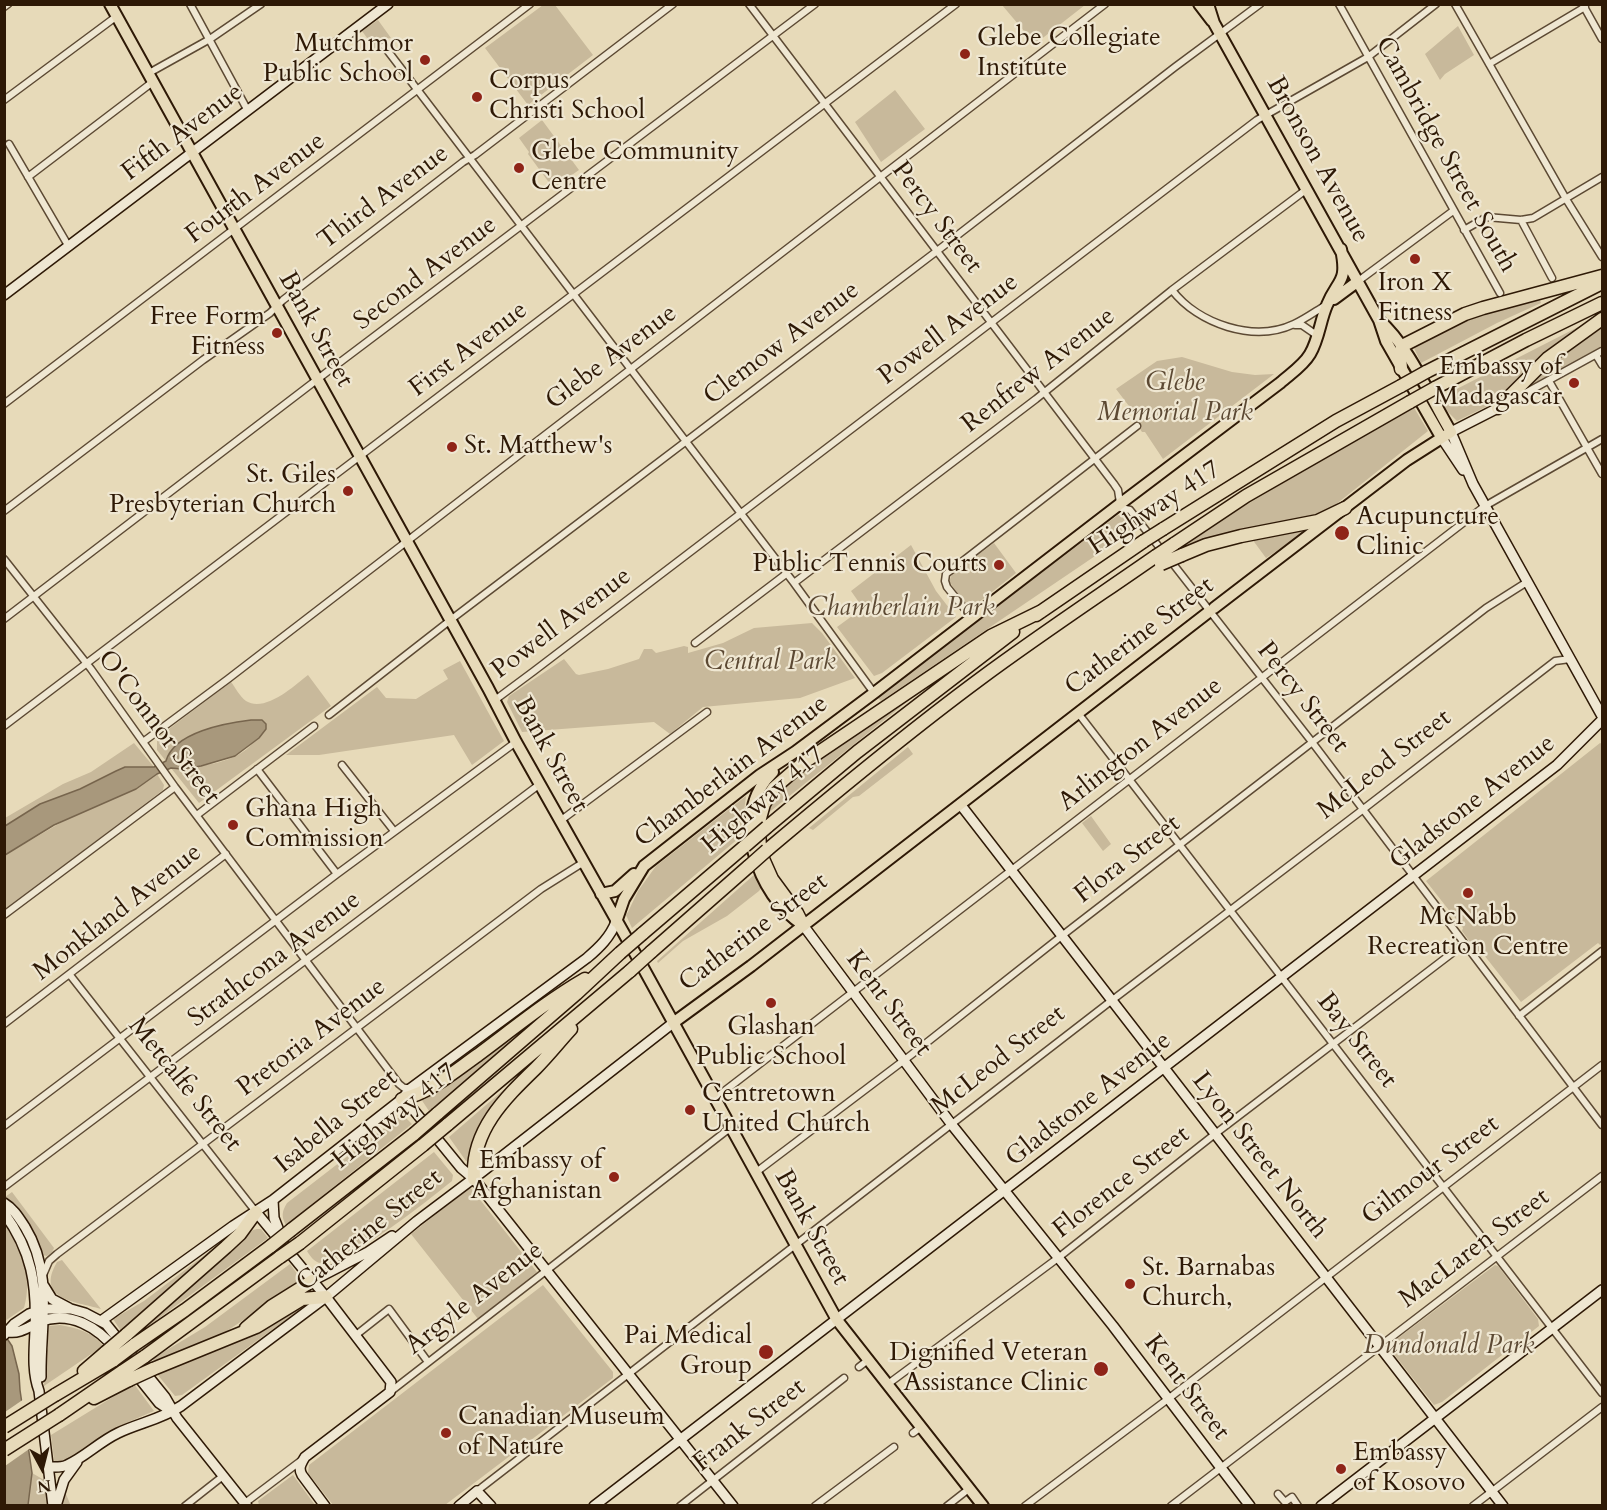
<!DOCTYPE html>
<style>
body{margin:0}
#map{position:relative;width:1607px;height:1510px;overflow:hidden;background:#e7dab9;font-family:Cardo,serif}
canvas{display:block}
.frame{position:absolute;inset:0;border:6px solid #2e1906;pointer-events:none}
.north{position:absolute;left:12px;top:1438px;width:60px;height:60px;-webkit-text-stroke:4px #efe7d2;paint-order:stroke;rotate:173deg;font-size:16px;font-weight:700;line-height:24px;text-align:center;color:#2e1906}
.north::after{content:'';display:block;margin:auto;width:21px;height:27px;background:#2e1906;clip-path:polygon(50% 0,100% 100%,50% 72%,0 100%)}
</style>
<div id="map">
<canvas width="1607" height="1510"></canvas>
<div class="frame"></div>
<div class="north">N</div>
</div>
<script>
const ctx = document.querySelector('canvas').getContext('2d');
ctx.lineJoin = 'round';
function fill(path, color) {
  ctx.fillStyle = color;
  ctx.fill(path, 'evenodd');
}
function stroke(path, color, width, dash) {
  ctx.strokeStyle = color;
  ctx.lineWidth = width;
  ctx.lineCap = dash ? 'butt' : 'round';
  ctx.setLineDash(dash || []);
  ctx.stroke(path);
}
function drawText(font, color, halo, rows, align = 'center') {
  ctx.font = font + ' Cardo,serif';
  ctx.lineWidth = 4.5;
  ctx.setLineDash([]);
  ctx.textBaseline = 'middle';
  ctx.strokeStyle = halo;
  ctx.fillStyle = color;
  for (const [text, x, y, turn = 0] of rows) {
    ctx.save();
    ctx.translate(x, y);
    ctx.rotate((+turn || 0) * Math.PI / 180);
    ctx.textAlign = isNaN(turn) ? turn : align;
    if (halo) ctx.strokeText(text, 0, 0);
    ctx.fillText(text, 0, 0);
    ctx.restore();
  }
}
const green = new Path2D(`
 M543,5H555L593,55L528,105L485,48Z
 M1002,5H1085L1035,44Z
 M378,20L391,38L380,40L375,49L362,31Z
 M1458,26L1474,55L1445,74L1440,80L1425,54Z
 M895,90L925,129L881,162L855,122Z
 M542,120L579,170L553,188L528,154L529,152L519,138Z
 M1540,300L1541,303L1497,323L1421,363L1414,348L1455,326L1497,309Z
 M1584,324L1585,326L1502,399L1457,421L1448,412L1439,398Z
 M1602,328V346L1530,388L1528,385L1568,351Z
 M1182,357L1232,372L1255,375L1274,374L1163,459L1145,432H1142L1135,422V414L1116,389L1157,361Z
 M1413,406L1428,431L1315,521L1181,553L1177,546Z
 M1118,515L1124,516L1135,529L881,701L877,697Z
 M1313,527L1266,558L1252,539Z
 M994,543L1016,573L973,607L965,605L949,581L953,573Z
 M911,545L936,591L956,617L882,673L874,676L837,627L863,608L851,591Z
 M812,623L822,633L855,678L800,698L703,707L670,734L654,722L522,732L507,702L509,696L564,659L576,674L579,675L608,669L639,659L644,649H652L656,653L684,646L688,647V653L723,643L754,628Z
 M460,661L504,741L472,765L454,735L319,755H286L377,687L386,698L416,699L448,679L443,670Z
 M308,675L331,706L199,803L171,768C194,768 233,764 250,746C256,740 259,728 262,720C235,721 175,730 166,761L157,750V738L231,682C235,687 240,697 246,701C265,713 294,686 308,675Z
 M917,692L918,693L767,814L772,801L780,790L811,764Z
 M134,743L154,767H125L116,771L80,789L40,804L5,826V818L63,784L91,772Z
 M1600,743L1602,744V944L1600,945L1598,943L1521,1002L1484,955L1481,957L1462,931L1463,928L1426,881Z
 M908,747L913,754L859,796L853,797L813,830L809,828Z
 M157,774L164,785L163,790L5,910V855L74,815L136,789Z
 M746,796L741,835L739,838L632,928L626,915L628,912L638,891L656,866Z
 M1091,816L1111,844L1103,851L1082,823Z
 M755,874L762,887L759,891L727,916L683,941L658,963L657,961Z
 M539,1014V1016L429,1111L421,1099Z
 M530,1067L469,1162L466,1161L449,1137Z
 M405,1117L412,1124L286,1225C281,1217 282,1211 287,1203L397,1118Z
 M434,1152L453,1175L452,1181C430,1199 346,1266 321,1263C315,1263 310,1256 307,1251Z
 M470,1187L537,1272L478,1319L411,1234Z
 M12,1192L54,1248L52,1252L47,1256L42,1255L34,1236L5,1197Z
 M5,1223C22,1247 33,1278 24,1308L5,1321Z
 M257,1229H261L268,1238L147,1327L145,1325L253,1230Z
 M210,1251L211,1253L139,1317L121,1331L113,1319L144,1301Z
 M62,1260L101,1309C75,1301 35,1300 57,1262Z
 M290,1264L301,1279L297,1284L215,1339L157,1361L152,1359L205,1327Z
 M1495,1265L1498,1266L1538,1319L1539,1326L1442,1402L1434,1405L1389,1348V1345Z
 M543,1285L613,1372V1378L445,1505H333L308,1473L309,1465Z
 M296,1308L298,1311L182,1395L175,1396L157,1374L240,1340Z
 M60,1325C77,1328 93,1332 103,1346L44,1386L45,1352L48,1349V1326Z
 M134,1384L154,1411L126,1423L106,1434L64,1463H56L54,1460L51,1435Z
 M32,1473L65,1492L71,1506H28Z
 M293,1475L315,1505H259L258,1501Z`);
const water = new Path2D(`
 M251,720H262L266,724V729L259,738L235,756L201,766L182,769L171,768L157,774L136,789L54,825L5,855V826L40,804L80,789L116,771L125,767H154L166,761C174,732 226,723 251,720Z
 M4,1334L12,1346L19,1374L20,1390L32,1473L28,1505H5Z`);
const pier = new Path2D(`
 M24,1399L32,1447L5,1466V1412Z`);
const street = new Path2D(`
 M190,4L248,111
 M749,4L1114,484L1118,490L1120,503
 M1339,4L1500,293
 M1455,4L1566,199L1602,257
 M1583,5L1602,39
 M4,7L8,4
 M384,46L794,583L874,693
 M1489,64L1585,7
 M149,73L210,39L261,4
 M4,100L117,16
 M9,144L69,247
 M28,177L154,81
 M1521,220L1552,278
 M1464,230L1487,217L1521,220L1533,218L1602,177
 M1357,282L1453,211
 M1172,290C1198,324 1254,343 1294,324C1305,319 1316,311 1326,305
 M1295,325H1302L1318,336
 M1596,355L1602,365
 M1549,381L1602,474
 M1509,402L1602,351
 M4,404L530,4
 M1117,507L1130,510L1163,552
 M4,511L203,360L270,313L283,300L463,162L475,155L673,4
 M4,559L91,669L175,787L399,1084L404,1088H411
 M1170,560L1312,742L1602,1125
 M794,583L1036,399L1172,290L1307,189
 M972,618L947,587L945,581L946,574L1137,426
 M4,619L327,372L815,4
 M695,643L786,574
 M495,700L534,671L1257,120L1368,57L1436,4
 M1078,713L1602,1393
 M329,715L457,615L937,251L1175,67L1260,4
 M4,726L956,4
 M143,742L228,679L1105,4
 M342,765L394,831
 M257,769L337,874
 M197,815L314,726
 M560,821L707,712
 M4,915L175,787
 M70,975L256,1212
 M1519,1016L1602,951
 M4,1024L226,854
 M714,1099L1485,506L1602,439
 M4,1126L337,874L516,742
 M755,1173L911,1055L1068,931L1486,608L1527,582
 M4,1187L540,784
 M43,1275L49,1261L57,1254L541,889L584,862
 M356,1335L389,1309L428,1362
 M859,1367L868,1360
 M888,1384L1058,1258L1215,1134L1464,944
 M390,1392L730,1128
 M913,1433L921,1427
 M477,1491L1111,1001L1357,814L1555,661L1570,659
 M1278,1494L1285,1502L1292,1497L1298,1506
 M245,1503L302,1460
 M185,1506L223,1476
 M680,1506L844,1378
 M815,1506L894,1447
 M947,1506L970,1488
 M1025,1506L1168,1399L1602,1065
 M1171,1506L1602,1176
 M1473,1506L1602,1407`);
const secondary = new Path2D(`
 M4,295L388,4
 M1498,408L1451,432L1473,484L1602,716
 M1441,437L1463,470
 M960,804L1503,1506
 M803,925L952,1125L1113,1326L1250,1506
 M394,1106L412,1108L461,1168L474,1179L733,1506
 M273,1200L274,1218L283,1241
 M4,1203C14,1209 19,1218 25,1227C54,1274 40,1326 41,1377
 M256,1212L326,1297L391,1382L390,1392L305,1457C301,1464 298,1468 302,1475L325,1506
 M4,1213C32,1251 37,1285 35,1331C34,1352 32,1372 39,1391L53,1506
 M312,1281L368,1252L392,1236
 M44,1286L52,1299L69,1308
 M101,1321L233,1226L273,1200L402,1099L411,1088L587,958C600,947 610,937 616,922
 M8,1332C20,1334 28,1327 39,1322C70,1310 98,1327 117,1351
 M4,1335L14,1324L29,1314L43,1309H71L85,1313L106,1324L165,1397L177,1418L247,1506
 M135,1373L159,1403L171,1411
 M48,1467C55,1467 61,1468 67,1465C85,1457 99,1442 118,1433C139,1423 162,1419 181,1406L326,1297L417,1221L482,1172L673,1023
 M56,1506L64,1480L77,1462
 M459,1506L477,1491L491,1506
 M594,1506L1557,765L1602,720
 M1321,1506L1602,1290`);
const primary = new Path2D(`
 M110,4L488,688L516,742L640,962L837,1320L983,1506
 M1199,4L1212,21
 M1208,4L1214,23L1379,320L1386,341L1441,437
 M1334,299L1357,282
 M1214,608L1407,460L1451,432C1430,397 1409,346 1379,320
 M773,772C728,814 757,896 803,925
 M601,894L615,891L634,874
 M616,922L624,899L644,866L760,775L795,752L874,693L1116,507L1280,383C1290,374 1303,366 1310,354C1319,339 1320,321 1327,305C1338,278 1348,284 1341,249
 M673,1023L751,966L1210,611`);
const highway = new Path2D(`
 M1401,369L1400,355L1402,346L1465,314L1483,308L1602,276
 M1426,372L1602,283
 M1435,388L1526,340L1602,303
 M1498,408L1548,358L1602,319
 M1163,529L1336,421L1401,386
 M1174,544L1246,496L1410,402
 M1182,555L1206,545L1241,536L1318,521L1345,508
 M1036,615L1144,541
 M767,827L857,752L1013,632
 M767,850C837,791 907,733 980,679C1038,636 1097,597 1156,556
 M803,925L797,913L772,879L760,852L759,822L764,804L774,788L803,763L991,636L1042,611
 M642,934L745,846
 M651,952L749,866
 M402,1099C430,1093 455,1071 478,1055C513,1029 547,1001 585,979
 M437,1114L576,994L620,953
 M447,1125L630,971
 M474,1179C471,1131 504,1099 536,1068C548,1056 559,1042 571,1029
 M291,1230L414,1134
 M300,1243L423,1145
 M246,1328L272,1306L312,1281
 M126,1335L226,1247L240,1234L256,1212
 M134,1345L185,1310L271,1246
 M144,1357L280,1257
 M153,1369L256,1327L302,1299L326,1297
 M84,1371L106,1352
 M55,1395L114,1360
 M94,1398L129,1380
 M59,1415L123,1371`);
const highwayBridge = new Path2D(`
 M1401,386L1426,372
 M1410,402L1435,388
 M1144,541L1163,529
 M1156,556L1174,544
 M1161,564L1182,555
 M745,846L767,827
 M749,866L767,850
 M620,953L642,934
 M630,971L651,952
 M414,1134L437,1114
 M423,1145L447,1125
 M271,1246L291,1230
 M280,1257L300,1243
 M106,1352L126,1335
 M114,1360L134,1345
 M123,1371L144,1357
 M129,1380L153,1369
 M4,1427L55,1395
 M4,1450L59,1415`);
const markers = [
 [965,54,6,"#8f2418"],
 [425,60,6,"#8f2418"],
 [477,97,6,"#8f2418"],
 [519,168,6,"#8f2418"],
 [1415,259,6,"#8f2418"],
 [277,333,6,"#8f2418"],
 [1574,383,6,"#8f2418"],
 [452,447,6,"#8f2418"],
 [348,491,6,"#8f2418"],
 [1342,533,8,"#8f2418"],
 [999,565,6,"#8f2418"],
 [233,825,6,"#8f2418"],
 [1468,893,6,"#8f2418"],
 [771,1003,6,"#8f2418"],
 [690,1110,6,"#8f2418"],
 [614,1177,6,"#8f2418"],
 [1130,1284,6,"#8f2418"],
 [766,1352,8,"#8f2418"],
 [1101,1369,8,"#8f2418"],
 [446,1433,6,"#8f2418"],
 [1341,1469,6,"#8f2418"]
];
const poiNames = [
 ["Glebe Collegiate",977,39],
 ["Institute",977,69],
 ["Mutchmor",413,45,"right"],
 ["Public School",413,75,"right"],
 ["Corpus",489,82],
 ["Christi School",489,112],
 ["Glebe Community",531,153],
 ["Centre",531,183],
 ["Iron X",1415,284,"center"],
 ["Fitness",1415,314,"center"],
 ["Free Form",265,318,"right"],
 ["Fitness",265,348,"right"],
 ["Embassy of",1562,368,"right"],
 ["Madagascar",1562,398,"right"],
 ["St. Matthew's",464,447],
 ["St. Giles",336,476,"right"],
 ["Presbyterian Church",336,506,"right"],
 ["Acupuncture",1356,518],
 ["Clinic",1356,548],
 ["Public Tennis Courts",987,565,"right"],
 ["Ghana High",245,810],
 ["Commission",245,840],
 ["McNabb",1468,918,"center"],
 ["Recreation Centre",1468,948,"center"],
 ["Glashan",771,1028,"center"],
 ["Public School",771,1058,"center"],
 ["Centretown",702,1095],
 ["United Church",702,1125],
 ["Embassy of",602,1162,"right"],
 ["Afghanistan",602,1192,"right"],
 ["St. Barnabas",1142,1269],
 ["Church,",1142,1299],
 ["Pai Medical",752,1337,"right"],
 ["Group",752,1367,"right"],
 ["Dignified Veteran",1088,1354,"right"],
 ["Assistance Clinic",1088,1384,"right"],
 ["Canadian Museum",458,1418],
 ["of Nature",458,1448],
 ["Embassy",1353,1454],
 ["of Kosovo",1353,1484]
];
const streetNames = [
 ["Fifth Avenue",183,133,-37],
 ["Cambridge Street South",1445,155,61],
 ["Bronson Avenue",1317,160,61],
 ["Fourth Avenue",256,189,-37],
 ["Third Avenue",384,198,-37],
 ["Percy Street",936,218,53],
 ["Second Avenue",426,274,-37],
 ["Bank Street",315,330,61],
 ["Powell Avenue",949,330,-37],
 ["Clemow Avenue",782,344,-37],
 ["First Avenue",469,350,-37],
 ["Glebe Avenue",612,358,-37],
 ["Renfrew Avenue",1039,371,-38],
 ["Highway 417",1155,509,-33],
 ["Powell Avenue",562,624,-37],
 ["Catherine Street",1140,637,-37],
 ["Percy Street",1302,698,52],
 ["O'Connor Street",158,728,53],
 ["Arlington Avenue",1141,745,-38],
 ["Bank Street",550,755,61],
 ["McLeod Street",1385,765,-38],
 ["Chamberlain Avenue",732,772,-37],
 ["Highway 417",764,801,-40],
 ["Gladstone Avenue",1473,803,-38],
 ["Flora Street",1128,860,-38],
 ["Monkland Avenue",118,913,-38],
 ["Catherine Street",754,933,-37],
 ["Strathcona Avenue",275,960,-37],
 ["Kent Street",888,1004,53],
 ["Pretoria Avenue",312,1038,-37],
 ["Bay Street",1356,1041,52],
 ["McLeod Street",999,1061,-38],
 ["Metcalfe Street",184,1085,51],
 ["Gladstone Avenue",1089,1100,-38],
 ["Highway 417",395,1117,-39],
 ["Isabella Street",337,1122,-39],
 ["Lyon Street North",1259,1156,52],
 ["Gilmour Street",1431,1171,-37],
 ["Florence Street",1122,1183,-38],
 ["Bank Street",811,1228,61],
 ["Catherine Street",370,1231,-39],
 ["MacLaren Street",1475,1249,-37],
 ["Argyle Avenue",475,1299,-38],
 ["Kent Street",1186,1388,53],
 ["Frank Street",750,1426,-38]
];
const parkNames = [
 ["Glebe",1175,384],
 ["Memorial Park",1175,414],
 ["Chamberlain Park",901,609],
 ["Central Park",770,663],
 ["Dundonald Park",1449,1347]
];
fill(green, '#c8b99b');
fill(water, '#a8987c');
stroke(water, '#77654d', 1.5);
fill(pier, '#e7dab9');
stroke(street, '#5c4933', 9);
stroke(secondary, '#2e1906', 12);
stroke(primary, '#2e1906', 14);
stroke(highway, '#2e1906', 15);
stroke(street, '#efe7d2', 6);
stroke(secondary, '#efe7d2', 9);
stroke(primary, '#e7dab9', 10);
stroke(highway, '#e7dab9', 12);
stroke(highwayBridge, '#2e1906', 15, []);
stroke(highwayBridge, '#e7dab9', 12);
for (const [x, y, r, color] of markers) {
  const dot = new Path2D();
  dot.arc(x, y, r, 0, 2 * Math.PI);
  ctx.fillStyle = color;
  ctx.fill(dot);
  stroke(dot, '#efe7d2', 2);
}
drawText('26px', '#2e1906', '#efe7d2', poiNames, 'left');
drawText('26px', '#2e1906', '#efe7d2', streetNames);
drawText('italic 26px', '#5c4933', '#efe7d2', parkNames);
</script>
